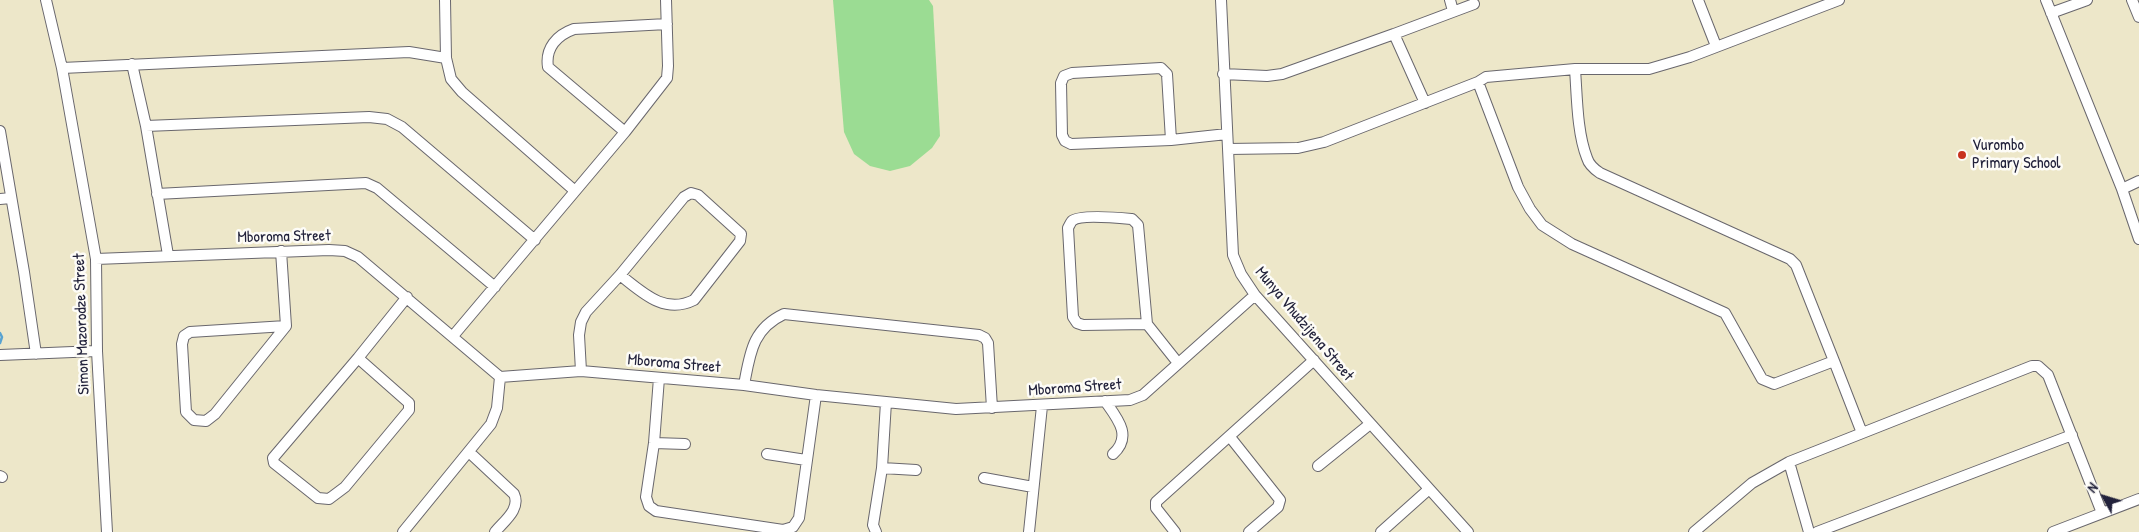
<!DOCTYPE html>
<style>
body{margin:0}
#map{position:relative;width:2139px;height:532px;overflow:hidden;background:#ede7c9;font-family:"Patrick Hand",sans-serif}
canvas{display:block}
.north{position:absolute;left:2079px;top:472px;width:50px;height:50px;-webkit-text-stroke:4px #fdfcf7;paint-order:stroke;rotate:309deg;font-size:14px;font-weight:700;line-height:20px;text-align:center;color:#22223b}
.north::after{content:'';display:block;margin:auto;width:18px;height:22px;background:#22223b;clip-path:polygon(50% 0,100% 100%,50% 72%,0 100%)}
</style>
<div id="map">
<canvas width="2139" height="532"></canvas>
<div class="north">N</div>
</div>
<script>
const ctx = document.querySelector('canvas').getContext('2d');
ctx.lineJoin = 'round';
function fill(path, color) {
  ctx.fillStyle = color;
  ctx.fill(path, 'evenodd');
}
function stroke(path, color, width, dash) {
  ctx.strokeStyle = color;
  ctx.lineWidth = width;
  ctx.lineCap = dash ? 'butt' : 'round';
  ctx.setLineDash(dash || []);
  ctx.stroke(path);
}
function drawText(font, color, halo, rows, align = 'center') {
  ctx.font = font + ' "Patrick Hand",sans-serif';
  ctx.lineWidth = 5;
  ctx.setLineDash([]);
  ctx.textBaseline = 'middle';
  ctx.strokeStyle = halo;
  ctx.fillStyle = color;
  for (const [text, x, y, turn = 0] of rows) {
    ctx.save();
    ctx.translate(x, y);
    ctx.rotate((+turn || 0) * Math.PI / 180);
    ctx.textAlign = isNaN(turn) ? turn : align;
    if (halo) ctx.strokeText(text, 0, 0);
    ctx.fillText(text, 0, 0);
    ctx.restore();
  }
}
const green = new Path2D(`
 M833,0H929L933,6L940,136L932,148L910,166L890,171L870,166L854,154L844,132Z`);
const stream = new Path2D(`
 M0,333L2,337L0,343`);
const minor = new Path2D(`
 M46,0L62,68L96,259L97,351L107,532
 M445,0L446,58L451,79L462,92L575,191
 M1221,0L1233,255L1241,274L1255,295L1468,532
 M1450,0L1453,11
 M1698,0L1716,46
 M2046,0L2122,189L2139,239
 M2132,0L2139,17
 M2051,13L2087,0
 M1394,34L1474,4
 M132,64L146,126L168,255
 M62,68L409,52L446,58
 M1223,74L1267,76L1282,74L1394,34L1425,103
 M1478,82L1518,187L1530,209L1542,225L1572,244L1725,313L1762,379L1774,384L1834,361L1796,265L1790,259L1600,173C1594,169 1589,165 1587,158C1577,133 1577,96 1575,69
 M146,126L369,117L387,119L402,127L535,240
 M0,131L24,272L36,354
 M625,132L548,67C545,48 557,35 574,29L667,24
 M1171,140L1167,74L1161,68L1072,73L1064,76L1061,83L1062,135L1065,141L1071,144L1171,140L1227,134
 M1228,149L1298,148L1324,142L1478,82L1486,77L1575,69H1649L1690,57L1839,0
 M2122,189L2139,181
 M157,194L366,183L377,188L495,287
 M0,199L11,198
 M281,251L286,326L190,332L184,336L182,344L186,412L194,420L206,421L215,414L286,326
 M96,259L329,250L345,251L358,257L500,377L581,371L744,385L816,395L956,409L1130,400L1143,395L1255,295
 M1147,324L1083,325L1077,323L1073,317L1068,228C1068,228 1071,222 1072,221C1079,214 1121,218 1132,219L1138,225L1147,324L1178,363
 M453,336L625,132L667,78L668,66L666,0
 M0,355L97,351
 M358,358L409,403V410L345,487L329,499L318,498L274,463L273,458L358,358L407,297
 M1834,361L1862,433
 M581,371L579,335L581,322L586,312L620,275L684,197L691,193L698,195L741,234L740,241L694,300C664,315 642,292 620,275
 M659,378L654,443L646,497L649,506L656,511L783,530L793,527L799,518L816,395
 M744,385C750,354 752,329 784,314L979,335L985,338L988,343L992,408
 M1105,401C1117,418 1133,436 1113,454
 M1230,437L1280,500L1278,507L1249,532
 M654,443L685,444
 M469,452L514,494C521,509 504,521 495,532
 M767,454L806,460
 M1789,462L1809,532
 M1318,466L1370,424
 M882,468L916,470
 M0,476L2,477
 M984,478L1033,487
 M403,532L491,424L497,408L500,377
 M876,532L873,525L882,468L886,402
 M1029,532L1042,406
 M1175,532L1156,508V502L1314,360
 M1381,532L1428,490
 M1694,532L1752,483L1789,462L2032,366H2038L2048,375L2102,513
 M1817,532L2072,435
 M2053,532L2139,499`);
const markers = [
 [1962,155,5,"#c8321e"]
];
const poiNames = [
 ["Vurombo",1972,146],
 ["Primary School",1972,164]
];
const streetNames = [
 ["Mboroma Street",284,237,-1],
 ["Simon Mazorodze Street",82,324,-92],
 ["Munya Vhudzijena Street",1304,324,50],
 ["Mboroma Street",674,364,5],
 ["Mboroma Street",1075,388,-4]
];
fill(green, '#9bdc93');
stroke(stream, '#59a3d1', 2.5);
stroke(minor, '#69676d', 12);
stroke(minor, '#fff', 10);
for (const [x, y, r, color] of markers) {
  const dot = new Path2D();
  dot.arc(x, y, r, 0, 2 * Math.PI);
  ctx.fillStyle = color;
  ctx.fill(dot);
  stroke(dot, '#fdfcf7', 2);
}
drawText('16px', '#22223b', '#fdfcf7', poiNames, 'left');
drawText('16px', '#22223b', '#fdfcf7', streetNames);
</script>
